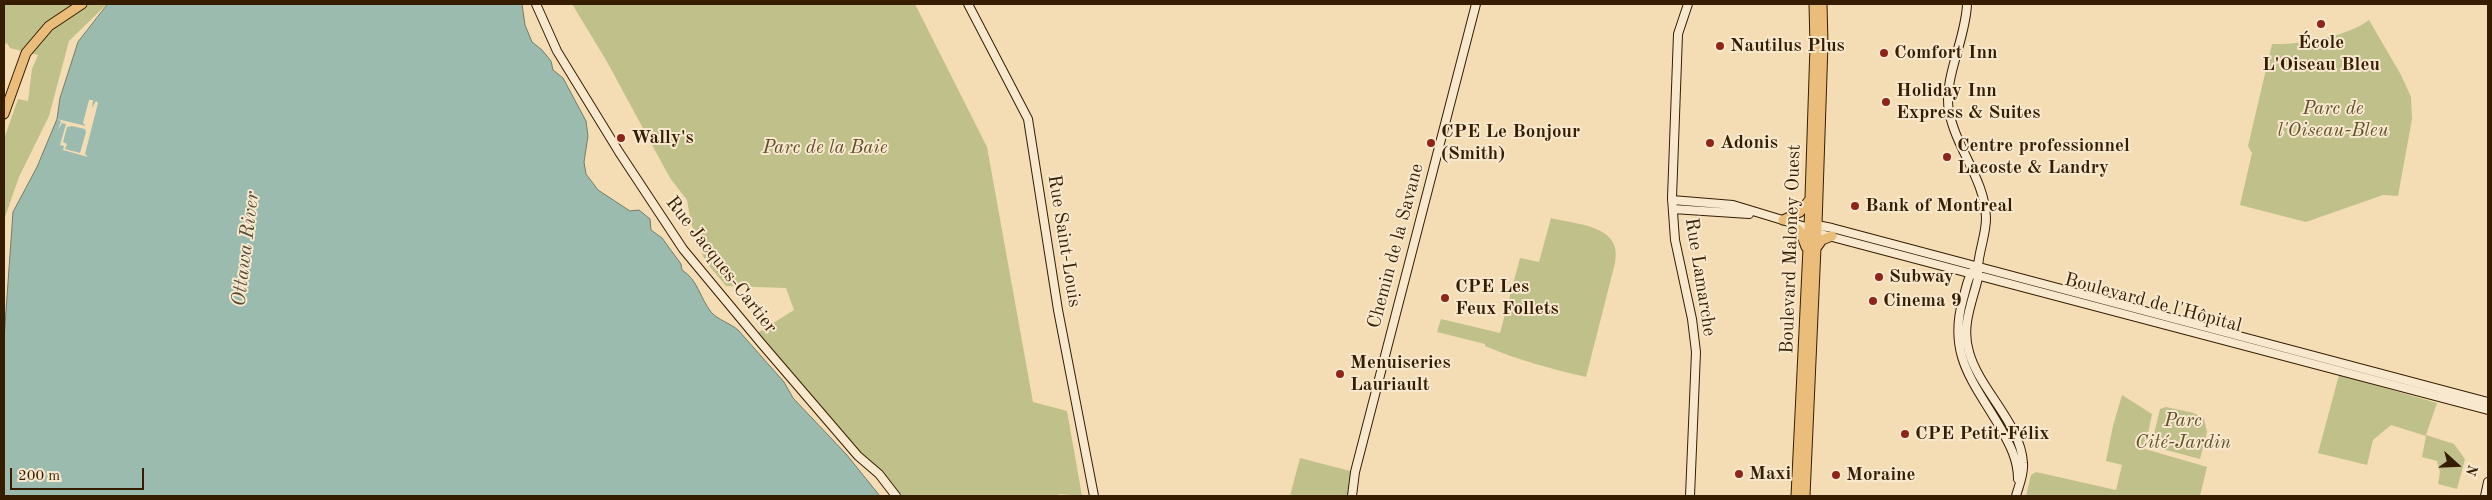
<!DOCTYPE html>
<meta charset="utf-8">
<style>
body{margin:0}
#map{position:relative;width:2492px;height:500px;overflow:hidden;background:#f4ddb4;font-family:"Old Standard TT",serif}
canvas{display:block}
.frame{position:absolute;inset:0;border:5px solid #361d00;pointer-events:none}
.north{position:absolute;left:2432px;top:440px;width:50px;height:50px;-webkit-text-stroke:4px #f8e9ce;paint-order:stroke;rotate:110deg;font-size:14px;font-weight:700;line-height:20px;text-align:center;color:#361d00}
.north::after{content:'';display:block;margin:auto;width:18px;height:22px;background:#361d00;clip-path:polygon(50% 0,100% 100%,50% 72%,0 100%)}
.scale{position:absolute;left:10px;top:468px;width:134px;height:22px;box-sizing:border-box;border:2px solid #361d00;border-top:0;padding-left:6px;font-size:15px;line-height:18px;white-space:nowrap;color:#361d00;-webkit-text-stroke:4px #f8e9ce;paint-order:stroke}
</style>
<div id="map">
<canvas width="2492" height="500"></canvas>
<div class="frame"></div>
<div class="north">N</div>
<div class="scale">200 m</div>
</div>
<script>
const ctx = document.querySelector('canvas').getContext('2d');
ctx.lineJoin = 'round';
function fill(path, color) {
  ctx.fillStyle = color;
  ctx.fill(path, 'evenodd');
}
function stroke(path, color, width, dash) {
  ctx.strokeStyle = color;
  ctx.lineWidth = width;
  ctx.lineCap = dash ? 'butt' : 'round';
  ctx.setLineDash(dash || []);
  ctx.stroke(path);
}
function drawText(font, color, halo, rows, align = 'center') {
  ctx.font = font + ' "Old Standard TT",serif';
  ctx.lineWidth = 4;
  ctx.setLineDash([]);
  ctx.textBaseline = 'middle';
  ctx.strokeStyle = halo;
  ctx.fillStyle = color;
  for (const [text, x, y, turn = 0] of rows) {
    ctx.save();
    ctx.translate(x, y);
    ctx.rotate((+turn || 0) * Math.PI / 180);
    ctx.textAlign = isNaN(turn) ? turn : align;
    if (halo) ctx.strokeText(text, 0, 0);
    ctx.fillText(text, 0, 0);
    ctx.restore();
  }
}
const green = new Path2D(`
 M4,4H107L69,41L49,116L19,177L5,217L4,228V139L18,99L28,101L32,69L38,55L10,48L7,43L4,45Z
 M572,4H915L987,147L1033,402L1067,411L1082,496L1059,494V496H900L756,334L794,310L786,288L726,286L705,261L691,223L687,200L670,178L606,60Z
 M2369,20L2401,75L2411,97L2412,119L2398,196L2383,195L2306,222L2240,205L2252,153L2248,146L2272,44C2300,45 2346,37 2369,20Z
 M1551,218C1578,225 1623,225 1615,263L1586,377C1551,369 1518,360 1485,346V344L1437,332L1441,319L1500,333L1520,258L1539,262Z
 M2339,375L2437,403L2426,435L2454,444L2465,459L2457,489L2438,484L2440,472L2437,461L2422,457L2426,436L2391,425L2373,440L2367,465L2318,453Z
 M2122,395L2152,414L2145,449L2207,467L2200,496H2026L2031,475L2036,472L2116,490L2122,465L2106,461L2113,426Z
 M2166,407L2194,413L2204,419L2207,432L2200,459L2151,446L2160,409Z
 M1300,458L1354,472L1352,496H1290Z`);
const water = new Path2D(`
 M108,4H522L525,25L532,42L542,50L551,61L553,70L563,78L586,121L588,136L584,162L586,174L598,190L630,211L639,210L650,219L651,230L662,238L681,264L682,270C698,280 700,298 711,312C718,320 730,323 738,330L784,382L793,398L846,454L880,496H4V339L13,212L37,167L57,119L60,98L78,42Z`);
const pier = new Path2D(`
 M89,100H93L92,108L96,101L98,103L85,154L88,157L63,150L64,146L60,145L66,124L62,123L58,130L61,121L57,119L86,126L83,123ZM72,126L85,129L86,132L80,153L65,149L67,144L63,142L67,127Z`);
const secondary = new Path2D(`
 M536,4L557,51L619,152L683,249L761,343L858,456L879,474L896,496
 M968,4L1028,119L1058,310L1094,496
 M1688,4L1678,34L1672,198L1675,240L1692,319L1696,352L1690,496
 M1967,4C1966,39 1943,78 1949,111C1956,149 1985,179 1986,218C1986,235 1979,250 1978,267C1977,270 1979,274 1978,278C1972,303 1961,326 1969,352C1979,389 2021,424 2023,463C2024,475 2019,485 2016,496
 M1672,200L1733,205L1809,228L1817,233L2488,410
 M1673,209L1749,214
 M1811,227L1817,225L1832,228L2488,402
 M1973,271C1967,278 1966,290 1963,299C1947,356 1974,382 2001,429C2010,445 2018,460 2018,479
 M1352,496L1355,472L1476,4
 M2485,496L2488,482`);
const primary = new Path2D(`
 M4,114L26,53L49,26L82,4
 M1783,220L1800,212L1810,199
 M1791,223L1800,231L1806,247
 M1817,247L1822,240L1832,236
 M1796,496L1809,228L1815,46L1814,4
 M1805,496L1817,225L1823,44L1822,4`);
const markers = [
 [2321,24,5,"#8f2418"],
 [1720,46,5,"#8f2418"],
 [1884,53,5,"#8f2418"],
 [1886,102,5,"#8f2418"],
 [621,138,5,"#8f2418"],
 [1431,143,5,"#8f2418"],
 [1710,143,5,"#8f2418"],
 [1947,157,5,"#8f2418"],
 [1855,206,5,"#8f2418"],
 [1879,277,5,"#8f2418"],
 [1445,298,5,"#8f2418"],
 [1873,301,5,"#8f2418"],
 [1340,374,5,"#8f2418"],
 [1905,434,5,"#8f2418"],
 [1739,474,5,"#8f2418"],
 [1836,475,5,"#8f2418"]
];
const poiNames = [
 ["École",2321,43,"center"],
 ["L'Oiseau Bleu",2321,65,"center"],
 ["Nautilus Plus",1730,46],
 ["Comfort Inn",1894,53],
 ["Holiday Inn",1896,91],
 ["Express & Suites",1896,113],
 ["CPE Le Bonjour",1441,132],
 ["(Smith)",1441,154],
 ["Wally's",631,138],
 ["Adonis",1720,143],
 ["Centre professionnel",1957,146],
 ["Lacoste & Landry",1957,168],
 ["Bank of Montreal",1865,206],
 ["Subway",1889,277],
 ["CPE Les",1455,287],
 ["Feux Follets",1455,309],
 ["Cinema 9",1883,301],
 ["Menuiseries",1350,363],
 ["Lauriault",1350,385],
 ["CPE Petit-Félix",1915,434],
 ["Maxi",1749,474],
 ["Moraine",1846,475]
];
const parkNames = [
 ["Parc de",2333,109],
 ["l'Oiseau-Bleu",2333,131],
 ["Parc de la Baie",825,148],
 ["Parc",2183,421],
 ["Cité-Jardin",2183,443]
];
const streetNames = [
 ["Rue Saint-Louis",1064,241,81],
 ["Chemin de la Savane",1396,246,-75],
 ["Boulevard Maloney Ouest",1791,249,-88],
 ["Rue Jacques-Cartier",721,265,52],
 ["Rue Lamarche",1700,277,81],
 ["Boulevard de l'Hôpital",2153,303,15]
];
const waterNames = [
 ["Ottawa River",246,249,-83]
];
fill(green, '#bfc08a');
fill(water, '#9cbbaf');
stroke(water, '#737c69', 1);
fill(pier, '#f4ddb4');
stroke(secondary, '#361d00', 10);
stroke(primary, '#361d00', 11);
stroke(secondary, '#f8e9ce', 8);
stroke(primary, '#eabe7a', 9);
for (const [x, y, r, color] of markers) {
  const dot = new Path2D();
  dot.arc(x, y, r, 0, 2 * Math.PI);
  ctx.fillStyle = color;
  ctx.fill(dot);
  stroke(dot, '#f8e9ce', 2);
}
drawText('bold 19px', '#361d00', '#f8e9ce', poiNames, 'left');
drawText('italic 19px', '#5f4e29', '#f8e9ce', parkNames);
drawText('19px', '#361d00', '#f8e9ce', streetNames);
drawText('italic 20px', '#554c35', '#f8e9ce', waterNames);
</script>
